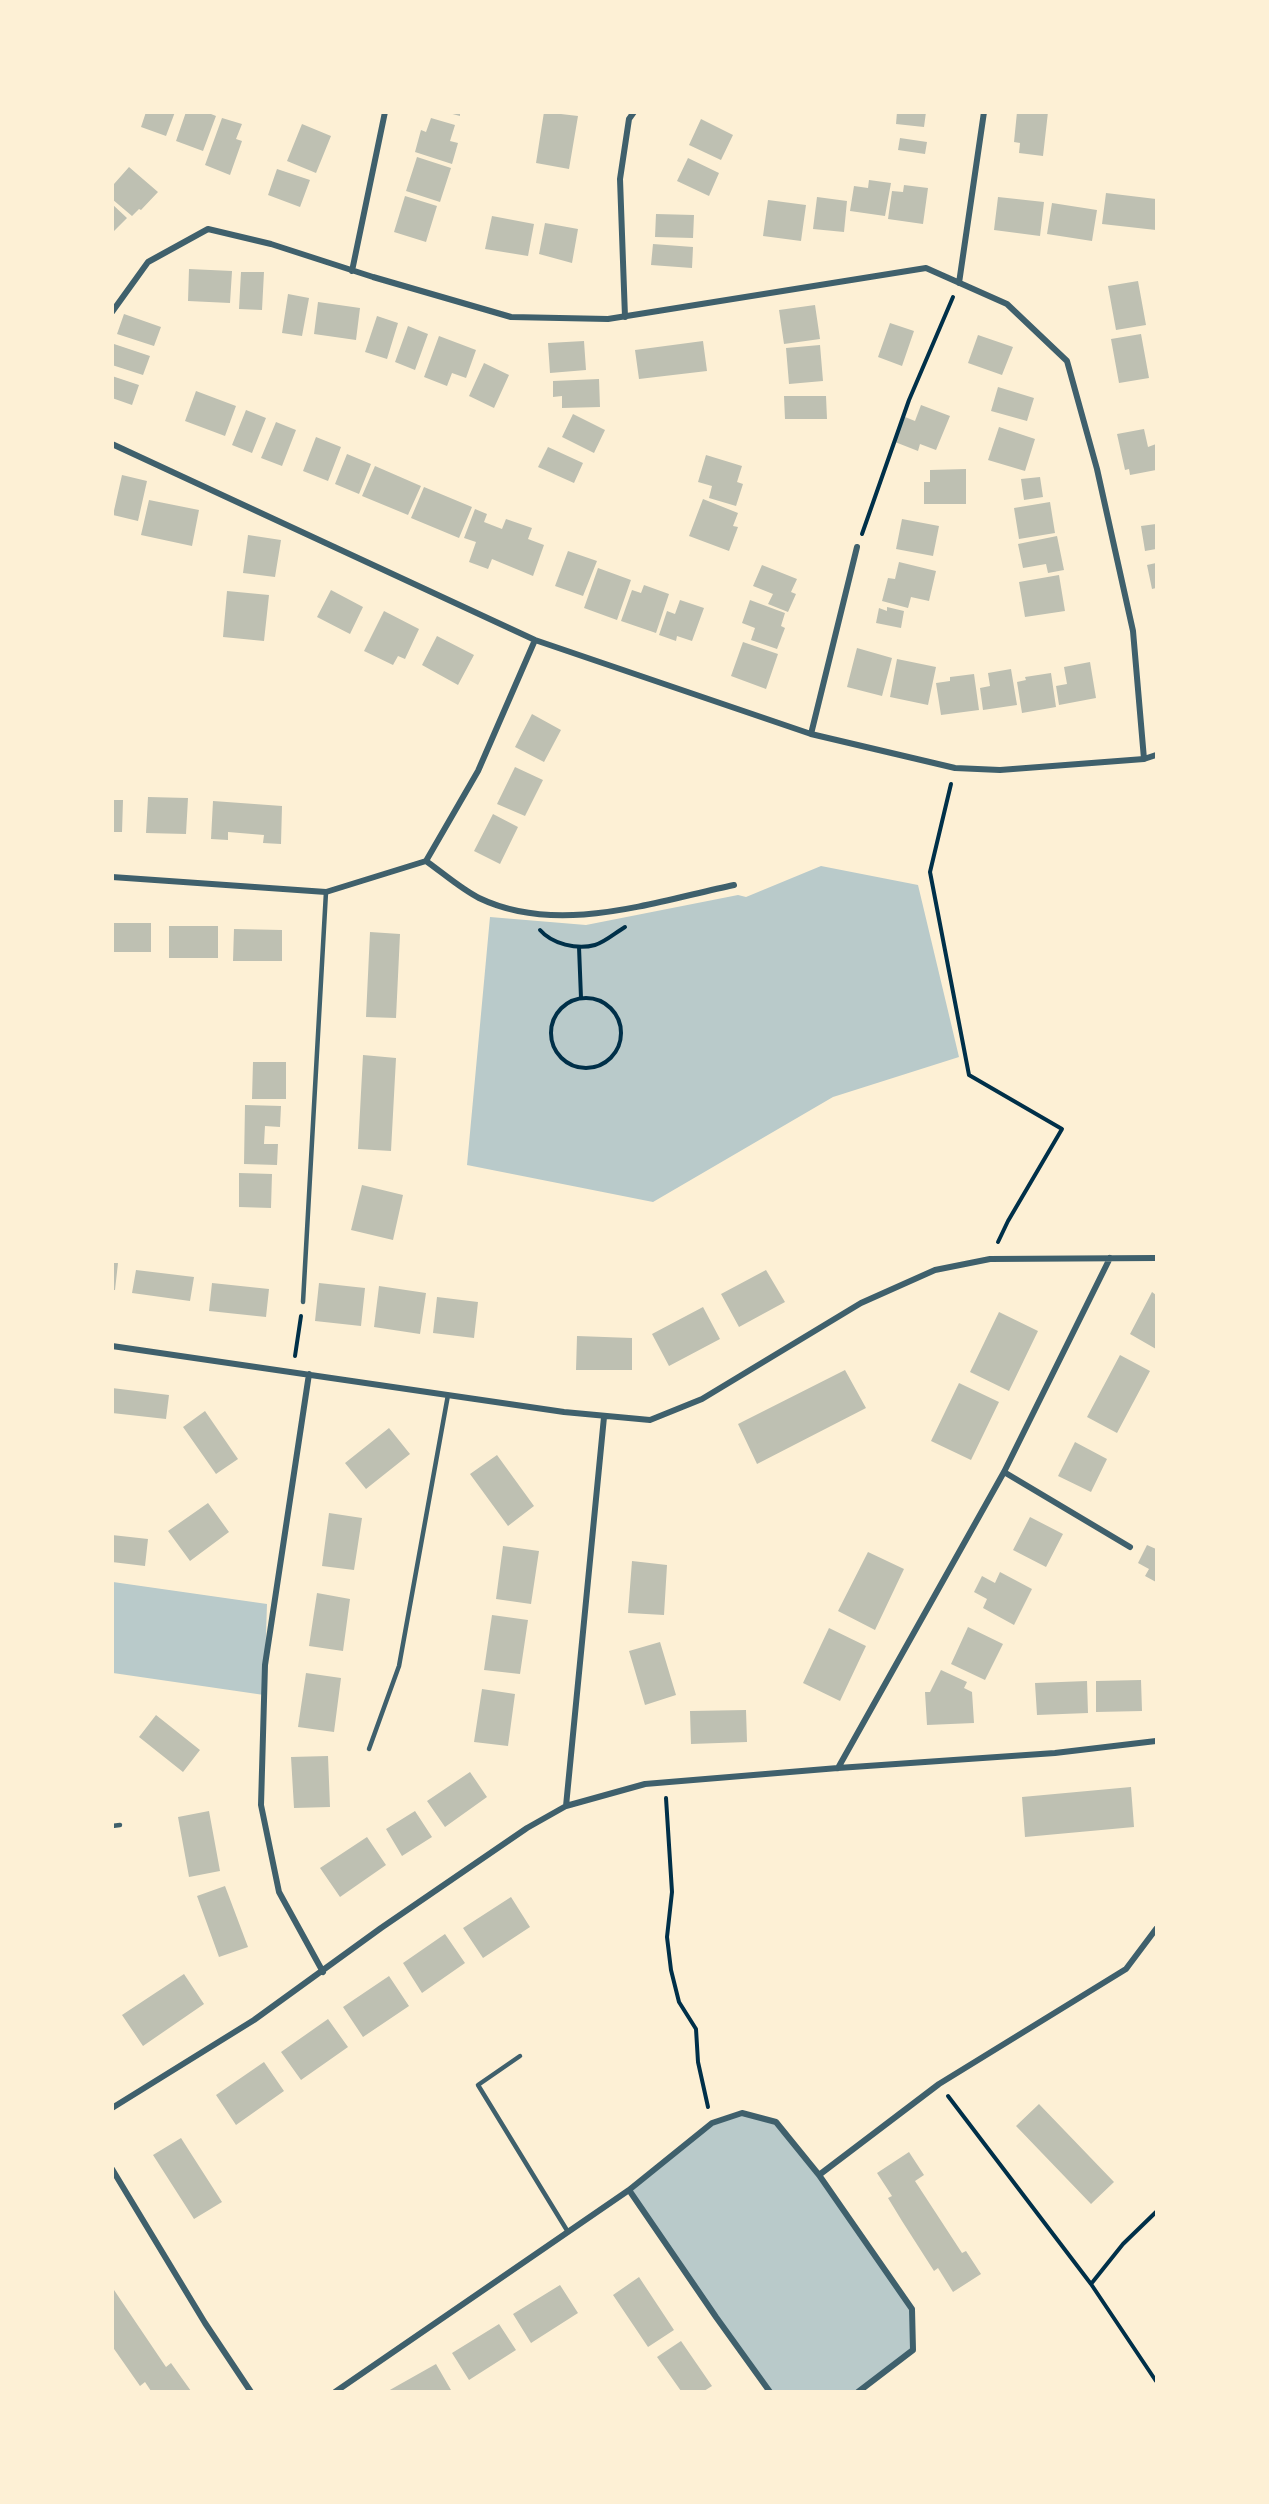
<!DOCTYPE html>
<style>
body{margin:0}
#map{position:relative;width:1269px;height:2504px;overflow:hidden;background:#fdf0d5;font-family:"Roboto Condensed",sans-serif}
canvas{display:block}
.frame{position:absolute;inset:0;border:114px solid #fdf0d5;pointer-events:none}
</style>
<div id="map">
<canvas width="1269" height="2504"></canvas>
<div class="frame"></div>
</div>
<script>
const ctx = document.querySelector('canvas').getContext('2d');
ctx.lineJoin = 'round';
function fill(path, color) {
  ctx.fillStyle = color;
  ctx.fill(path, 'evenodd');
}
function stroke(path, color, width, dash) {
  ctx.strokeStyle = color;
  ctx.lineWidth = width;
  ctx.lineCap = dash ? 'butt' : 'round';
  ctx.setLineDash(dash || []);
  ctx.stroke(path);
}
const green = new Path2D(`
 M821,866L918,885L959,1057L833,1097L653,1202L467,1165L490,917L586,925L738,895L746,897Z
 M113,1582L267,1604L264,1695L113,1673Z
 M742,2113L776,2122L819,2175L912,2309L913,2350L858,2391H771L629,2190L712,2123Z`);
const building = new Path2D(`
 M146,112H175L166,136L141,127Z
 M186,112H206L216,116L203,151L176,141Z
 M445,112H460V116Z
 M544,112L578,116L569,169L536,163Z
 M897,112H926L924,127L896,124Z
 M1017,112H1048L1043,156L1019,153L1020,143L1014,142Z
 M222,118L242,124L236,139L242,141L230,175L205,165Z
 M431,118L455,125L450,141L458,143L452,164L415,152L421,130L426,132Z
 M701,119L733,135L721,160L689,145Z
 M302,124L331,136L316,173L287,161Z
 M900,138L927,142L925,154L898,150Z
 M417,157L451,168L440,202L406,191Z
 M688,158L719,173L709,196L677,181Z
 M129,167L158,192L141,210L139,209L132,216L112,199V183L114,184Z
 M277,169L310,180L300,207L268,195Z
 M869,180L891,183L885,216L850,211L854,186L868,188Z
 M904,185L928,188L923,224L888,219L892,191L903,192Z
 M1106,193L1156,199V230L1102,224Z
 M405,196L437,206L426,242L394,232Z
 M817,197L847,201L844,232L813,229Z
 M998,197L1044,202L1040,236L994,230Z
 M768,200L806,205L801,241L763,236Z
 M1052,203L1097,210L1092,241L1047,234Z
 M112,204L127,218L112,233Z
 M656,214L694,215L693,238L655,237Z
 M492,216L534,224L528,256L485,249Z
 M545,223L578,229L572,263L539,254Z
 M653,244L693,247L692,268L651,265Z
 M189,269L232,271L230,303L188,301Z
 M241,272H264L262,310L239,309Z
 M1138,281L1146,325L1116,330L1108,286Z
 M288,294L309,298L302,336L282,333Z
 M318,302L360,308L356,340L314,334Z
 M815,305L820,339L784,344L779,310Z
 M124,314L161,327L154,346L117,334Z
 M377,316L398,323L387,359L365,352Z
 M890,323L914,331L902,366L878,357Z
 M408,326L428,334L415,370L395,362Z
 M1141,334L1149,378L1119,383L1111,339Z
 M978,335L1013,347L1002,375L968,363Z
 M439,336L476,350L466,378L452,373L447,386L424,377Z
 M584,341L586,370L550,373L548,343Z
 M703,341L707,371L639,379L635,350Z
 M114,344L150,356L143,375L112,365Z
 M820,345L823,381L789,384L786,348Z
 M484,363L509,375L494,408L469,396Z
 M112,376L139,385L132,405L112,398Z
 M599,379L600,407L562,408V396L553,397V381Z
 M998,387L1034,398L1027,421L991,411Z
 M196,391L236,406L225,436L185,421Z
 M784,396H826L827,419H785Z
 M921,405L950,416L936,450L920,444L918,451L895,442L905,417L915,421Z
 M246,410L266,418L252,453L232,445Z
 M573,414L605,430L594,453L562,437Z
 M276,422L296,430L282,466L261,458Z
 M999,427L1035,439L1025,471L988,460Z
 M1144,429L1148,447L1156,444V470L1130,475L1129,469L1125,470L1117,434Z
 M316,437L341,447L328,481L303,471Z
 M548,447L583,463L574,483L538,467Z
 M347,454L371,464L359,494L335,484Z
 M706,455L742,466L737,482L743,484L736,506L709,498L712,486L698,482Z
 M375,466L421,486L408,515L362,496Z
 M966,469V504H924V482H930V470Z
 M122,475L147,481L138,521L113,515Z
 M1040,477L1043,497L1024,500L1021,479Z
 M424,487L472,507L459,538L411,518Z
 M703,499L738,513L733,526L738,527L729,551L689,536Z
 M149,500L199,510L192,546L141,535Z
 M1050,502L1055,533L1019,539L1014,508Z
 M475,509L487,514L484,522L502,529L506,519L532,528L528,539L544,545L533,576L492,559L488,569L469,562L476,542L464,538Z
 M902,519L939,526L933,556L896,549Z
 M1156,524V549L1145,551L1141,526Z
 M248,535L281,540L275,577L243,573Z
 M1057,536L1064,570L1048,573L1046,564L1023,568L1018,544Z
 M568,551L597,561L583,596L555,586Z
 M899,562L936,571L929,601L911,597L908,608L882,601L888,578L895,579Z
 M1156,563V588L1152,589L1147,565Z
 M762,565L797,579L791,592L796,594L788,612L768,604L773,594L753,586Z
 M598,568L631,580L617,620L584,608Z
 M1059,575L1065,611L1025,617L1019,582Z
 M644,585L669,594L656,633L621,621L632,590L641,593Z
 M331,590L363,607L350,634L317,617Z
 M227,591L269,595L264,641L223,637Z
 M680,600L704,608L692,641L677,636L676,641L659,635L667,611L675,614Z
 M750,600L785,613L781,626L785,628L777,649L751,640L755,628L742,623Z
 M887,607L904,611L901,628L876,623L879,608L887,611Z
 M384,611L419,629L405,659L398,656L393,665L364,651Z
 M437,636L474,655L458,685L422,665Z
 M743,642L778,654L766,689L731,676Z
 M857,648L892,658L882,696L847,687Z
 M897,659L936,667L928,705L890,697Z
 M1090,662L1096,698L1059,705L1056,686L1067,684L1064,667Z
 M1011,669L1017,705L983,710L980,688L990,686L988,673Z
 M1051,673L1056,707L1022,713L1017,682L1026,680L1025,677Z
 M974,674L979,710L941,715L936,683L950,681V677Z
 M532,714L561,730L544,762L515,747Z
 M515,767L543,780L525,816L497,804Z
 M148,797L188,798L186,834L146,833Z
 M112,800H123L122,832H112Z
 M213,801L282,806L281,844L263,843L264,835L228,832V840L211,839Z
 M493,814L518,827L500,864L474,851Z
 M112,923H151V952H112Z
 M169,926H218V958H169Z
 M234,929L282,930V961H233Z
 M370,932L400,934L396,1018L366,1017Z
 M363,1055L396,1058L391,1151L358,1149Z
 M253,1062H286V1099H252Z
 M245,1105L281,1106L280,1127L265,1126L264,1144H278L277,1165L244,1164Z
 M239,1173L272,1174L271,1208L239,1207Z
 M362,1185L403,1195L393,1240L351,1230Z
 M112,1263H118L115,1290H112Z
 M136,1270L194,1277L190,1301L132,1293Z
 M766,1270L785,1302L739,1327L721,1294Z
 M212,1283L269,1289L266,1317L209,1311Z
 M319,1283L365,1288L361,1326L315,1321Z
 M379,1286L426,1293L420,1334L374,1327Z
 M1152,1292L1156,1295V1349L1130,1334Z
 M437,1297L478,1302L474,1338L433,1333Z
 M703,1307L720,1339L669,1366L652,1334Z
 M999,1312L1038,1331L1009,1391L970,1372Z
 M577,1336L632,1338V1370H576Z
 M1120,1355L1150,1371L1117,1433L1087,1417Z
 M845,1370L866,1408L757,1464L738,1424Z
 M959,1383L999,1402L971,1460L931,1441Z
 M112,1388L169,1395L166,1419L112,1413Z
 M205,1411L238,1459L216,1474L183,1427Z
 M389,1428L410,1454L366,1489L345,1463Z
 M1075,1442L1107,1459L1091,1492L1058,1476Z
 M497,1455L534,1506L508,1526L470,1474Z
 M208,1503L229,1532L190,1561L168,1531Z
 M329,1513L362,1518L354,1570L322,1566Z
 M1030,1517L1063,1534L1046,1567L1013,1550Z
 M112,1535L148,1539L145,1566L112,1562Z
 M1147,1545L1156,1549V1582L1145,1576L1149,1569L1138,1563Z
 M503,1546L539,1551L531,1604L496,1599Z
 M868,1552L904,1569L875,1630L838,1611Z
 M632,1561L667,1565L664,1615L628,1613Z
 M1000,1572L1032,1589L1014,1625L983,1608L987,1599L974,1592L982,1576L995,1583Z
 M317,1593L350,1599L343,1651L309,1646Z
 M492,1615L528,1620L520,1674L484,1670Z
 M968,1627L1003,1644L985,1680L951,1664Z
 M829,1628L866,1646L840,1701L803,1683Z
 M660,1642L676,1695L645,1705L629,1651Z
 M941,1670L967,1682L964,1688L972,1692L974,1723L927,1725L925,1692H930Z
 M306,1673L341,1678L334,1732L298,1727Z
 M1141,1680L1142,1711L1096,1712V1681Z
 M1087,1681L1088,1713L1037,1715L1035,1683Z
 M482,1689L515,1694L508,1746L474,1742Z
 M746,1710L747,1742L691,1744L690,1711Z
 M156,1715L200,1750L183,1772L139,1737Z
 M328,1756L330,1807L294,1808L291,1757Z
 M470,1772L487,1797L445,1827L427,1801Z
 M1131,1787L1134,1827L1025,1837L1022,1797Z
 M209,1811L220,1871L189,1877L178,1817Z
 M415,1811L432,1837L402,1856L386,1829Z
 M367,1837L386,1865L340,1897L320,1868Z
 M225,1886L248,1947L219,1957L197,1896Z
 M511,1897L530,1927L483,1958L463,1928Z
 M445,1934L465,1963L422,1993L403,1963Z
 M184,1974L204,2004L143,2046L122,2015Z
 M389,1976L409,2006L363,2037L343,2007Z
 M328,2019L348,2047L301,2080L281,2052Z
 M264,2062L284,2091L236,2125L216,2095Z
 M1039,2104L1114,2182L1091,2204L1016,2126Z
 M181,2138L222,2202L194,2219L153,2155Z
 M909,2152L924,2175L915,2181L962,2253L966,2251L981,2274L953,2292L938,2268L934,2271L902,2221L888,2198L892,2196L877,2173Z
 M639,2277L674,2330L648,2347L613,2295Z
 M560,2285L578,2313L531,2343L513,2314Z
 M112,2287L166,2367L171,2363L191,2391H151L145,2382L140,2386L112,2346Z
 M499,2324L516,2350L469,2380L452,2353Z
 M681,2341L712,2386L704,2391H681L657,2357Z
 M436,2364L451,2390L450,2391H388Z`);
const path = new Path2D(`
 M862,534L909,400L953,297
 M951,784L930,872L969,1075L1062,1129L1008,1221L998,1242
 M540,930C552,944 577,950 595,945C605,942 615,933 625,927
 M579,947L581,998
 M551 1033a35 35 0 1 1 70 0a35 35 0 1 1-70 0Z
 M295,1356L301,1316
 M666,1798L672,1892L667,1937L671,1970L679,2002L696,2029L698,2062L708,2107
 M948,2096L1091,2284L1156,2381
 M1091,2284L1123,2244L1156,2212`);
const service = new Path2D(`
 M303,1302L326,892
 M369,1749L399,1666L448,1395
 M112,1826L120,1825
 M520,2056L478,2085L568,2232`);
const minor = new Path2D(`
 M352,271L385,112
 M959,283L984,112
 M112,312L148,262L208,229L271,244L373,277L511,317L608,319L926,268L1007,304L1067,361L1097,469L1133,631L1144,759
 M625,317L620,179L629,119L634,112
 M112,444L535,640L811,734L955,768L1000,770L1144,759L1156,755
 M811,734L857,547
 M426,861C443,873 461,889 479,898C558,936 653,902 734,885
 M112,877L326,892L426,861L478,771L535,640
 M112,1346L564,1412L650,1420L702,1399L861,1303L935,1270L990,1259L1156,1258
 M309,1374L265,1665L261,1805L279,1892L323,1972
 M1004,1472L1130,1547
 M838,1768L1004,1472L1110,1258
 M566,1806L604,1417
 M112,2108L254,2020L381,1928L527,1828L566,1806L645,1784L838,1768L1055,1753L1156,1741
 M112,2169L205,2323L251,2392
 M819,2175L939,2084L1126,1969L1156,1929
 M629,2190L716,2317L770,2392
 M335,2392L629,2190L712,2123L742,2113L776,2122L819,2175L912,2309L913,2350L858,2392`);
fill(green, '#b9caca');
fill(building, '#bec0b2');
stroke(path, '#003049', 4);
stroke(service, '#3f606c', 4.5);
stroke(minor, '#3f606c', 6);
</script>
